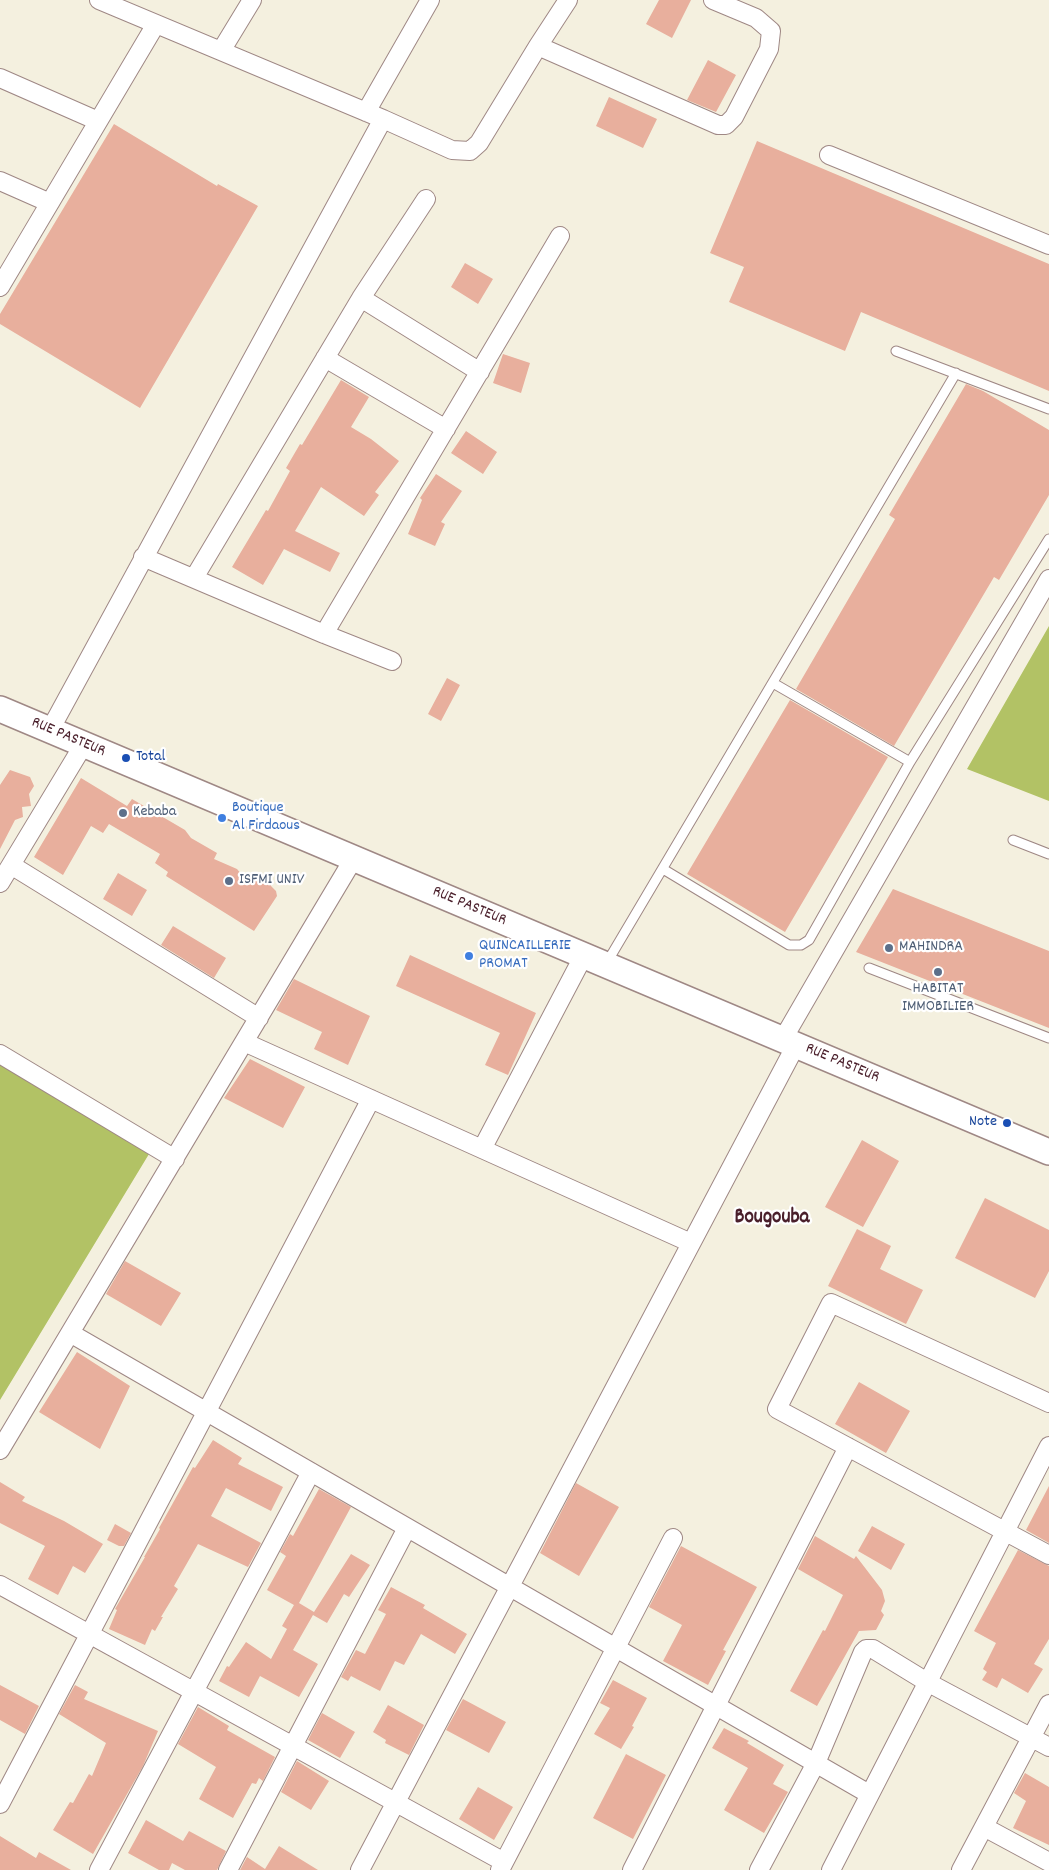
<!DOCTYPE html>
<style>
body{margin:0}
canvas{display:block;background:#f4f0df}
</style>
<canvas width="1049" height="1870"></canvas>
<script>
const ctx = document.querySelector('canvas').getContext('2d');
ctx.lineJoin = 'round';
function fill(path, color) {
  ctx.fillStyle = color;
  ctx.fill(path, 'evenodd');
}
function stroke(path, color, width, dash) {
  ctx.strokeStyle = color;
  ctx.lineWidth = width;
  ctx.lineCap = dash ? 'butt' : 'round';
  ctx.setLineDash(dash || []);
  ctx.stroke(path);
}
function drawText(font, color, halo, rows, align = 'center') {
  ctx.font = font + ' Dekko,sans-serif';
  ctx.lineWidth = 4.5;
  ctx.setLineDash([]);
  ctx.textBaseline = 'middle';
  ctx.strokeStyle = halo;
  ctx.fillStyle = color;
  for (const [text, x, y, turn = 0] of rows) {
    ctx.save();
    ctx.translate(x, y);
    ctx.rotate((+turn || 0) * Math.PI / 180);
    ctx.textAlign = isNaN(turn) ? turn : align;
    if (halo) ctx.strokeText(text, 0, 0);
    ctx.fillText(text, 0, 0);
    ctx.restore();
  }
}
const green = new Path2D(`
 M1049,626V801L967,769Z
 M0,1064L149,1154L0,1400Z`);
const building = new Path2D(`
 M659,0H691L672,38L646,24Z
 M708,60L736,75L716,112L687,100Z
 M609,97L657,119L643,148L596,126Z
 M114,124L217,186L218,184L258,206L140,408L0,324V314Z
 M757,141L1049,264V391L861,312L845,351L729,302L744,267L710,253Z
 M465,263L493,279L478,304L451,287Z
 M503,354L530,363L521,393L493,383Z
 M341,380L369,397L351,427L371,439L399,461L375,492L379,495L364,516L321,487L295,531L340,553L330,572L284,549L263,585L232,567L266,510L268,511L290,471L286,468L300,444L302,445Z
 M966,384L983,391L1049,430V495L999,580L994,577L894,746L796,689L895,519L889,515Z
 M466,431L497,452L483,474L451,453Z
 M436,474L462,491L441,522L445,524L435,546L408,534L422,500L420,498Z
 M447,678L460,685L441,721L428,714Z
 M790,700L888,757L785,932L687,874Z
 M10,770L30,777L34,786L29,794L31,806L22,807L23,817L15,820L0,849V785Z
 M81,778L127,806L132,799L185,830L191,838L217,853L214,859L237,869L247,881L250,874L271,884V886L276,891L277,896L254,931L166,876L168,872L155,863L160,854L109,824L103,833L91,826L63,875L34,857Z
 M118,873L147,890L132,916L103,899Z
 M893,889L1049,951V1028L856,952Z
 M173,926L226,958L214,978L161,945Z
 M410,955L536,1013L508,1075L485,1065L500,1033L396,986Z
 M294,979L370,1016L348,1065L314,1049L322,1032L276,1010Z
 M250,1059L305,1087L283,1128L224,1098Z
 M862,1140L899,1161L863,1227L825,1207Z
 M985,1198L1049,1230V1271L1035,1298L955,1258Z
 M857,1229L891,1246L880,1269L923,1290L906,1324L828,1286Z
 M125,1261L181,1293L161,1326L106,1294Z
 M77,1352L130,1386L100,1449L39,1412Z
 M859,1382L910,1411L886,1453L835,1424Z
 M213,1440L242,1458L238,1464L283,1487L271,1511L226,1488L211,1516L261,1543L248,1567L198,1544L174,1586L178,1589L161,1617H163L155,1631L152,1629L145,1645L109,1629L117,1610L115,1609L145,1557H144L160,1529L159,1528L193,1467L195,1468Z
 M0,1482L25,1497L22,1501L64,1521L103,1544L85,1573L73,1566L58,1595L28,1579L45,1546L0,1523Z
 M576,1483L619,1507L579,1576L540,1553Z
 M1049,1486V1543L1026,1530Z
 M319,1489L351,1507L299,1603L314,1612L351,1554L370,1565L349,1597L344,1594L327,1623L313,1615L293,1650L318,1664L299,1697L260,1676L249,1697L219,1681L227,1666L229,1667L246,1642L271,1659L287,1629L282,1626L294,1605L267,1590L286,1556L280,1552L290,1534L293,1536Z
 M115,1524L131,1533L124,1546H119L107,1540Z
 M872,1526L905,1544L891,1570L858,1551Z
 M815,1536L854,1559L856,1556L882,1590L885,1601L881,1611L884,1615L876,1630L859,1631L817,1706L790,1691L823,1630L825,1631L843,1595L798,1569Z
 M681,1546L757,1587L723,1650L726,1651L708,1685L663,1661L682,1625L649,1607Z
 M1018,1550L1049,1566V1639L1034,1664L1043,1669L1028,1693L1002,1678L997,1688L982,1680L987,1672L983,1669L996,1643L974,1631Z
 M391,1587L425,1605L423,1608L467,1634L455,1654L421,1634L404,1665L395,1661L380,1691L351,1676L348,1681L341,1677L356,1650L365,1654L386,1614L378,1610Z
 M613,1680L647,1698L632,1726L634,1727L621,1749L594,1734L610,1708L600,1703Z
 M0,1685L39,1706L25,1734L0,1720Z
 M75,1685L88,1692L84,1699L158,1731L143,1766L93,1854L53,1830L70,1802L73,1803L89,1774L92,1776L106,1743L59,1714Z
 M463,1699L506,1722L489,1753L446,1730Z
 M388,1705L424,1725L409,1755L385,1743L386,1740L373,1732Z
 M198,1707L229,1726L227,1730L275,1757L263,1781L259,1778L256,1784L252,1783L233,1818L199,1799L216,1767L178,1744Z
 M322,1713L355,1732L340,1758L308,1740Z
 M724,1728L749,1741L747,1743L784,1765L773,1784L788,1792L764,1833L724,1810L748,1768L712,1748Z
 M626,1754L666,1775L633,1839L593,1818Z
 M297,1761L329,1781L311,1810L281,1792Z
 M1025,1773L1049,1787V1845L1013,1828L1026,1801L1014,1793Z
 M478,1787L513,1807L494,1840L459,1819Z
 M146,1820L183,1841L189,1831L226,1851L217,1870H185L172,1863L169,1870H159L128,1853Z
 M0,1836L36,1858L39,1852L71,1870H0Z
 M279,1846L318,1870H240L247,1857L265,1869Z`);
const service = new Path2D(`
 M896,351L1049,409
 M773,683L910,762
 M1013,840L1049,854
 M663,869L789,945H801L809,940L910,762L1049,539
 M606,964L956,373
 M869,968L1049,1038`);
const minor = new Path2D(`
 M99,0L383,119L452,150L470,151L479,143L538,46L568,0
 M538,46L718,125H726L734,117L769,49L771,31L756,18L713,0
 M221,51L252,0
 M0,78L98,121
 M366,112L430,0
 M829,155L1049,245
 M0,181L50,203
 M0,287L156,24
 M361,298L480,372
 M325,358L446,429
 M143,557L324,634L392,661
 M194,578L361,298L426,199
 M324,634L560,236
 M50,730L383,119
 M11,865L259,1018
 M0,883L84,744
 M783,1039L1049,579
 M244,1042L691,1243
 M0,1054L175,1159
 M482,1149L584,955
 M70,1333L869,1794
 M1049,1403L831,1303L777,1409L1049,1555
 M0,1450L354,858
 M0,1585L504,1862
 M0,1804L371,1099
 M984,1827L1049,1862
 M99,1870L311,1472
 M228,1870L407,1528
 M360,1870L796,1045
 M500,1870L673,1538
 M632,1870L848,1447
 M759,1870L816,1763L863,1652L866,1649H873L927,1682L1049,1747
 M831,1870L1049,1446
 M961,1870L1049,1704`);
const secondary = new Path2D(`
 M0,709L1049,1152`);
const markers = [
 [126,758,5,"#1a4fb4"],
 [123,813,5,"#5c6f8a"],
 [222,818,5,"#3f7fe0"],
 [229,881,5,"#5c6f8a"],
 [889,948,5,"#5c6f8a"],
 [469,956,5,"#3f7fe0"],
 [938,972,5,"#5c6f8a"],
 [1007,1123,5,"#1a4fb4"]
];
const streetNames = [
 ["RUE PASTEUR",68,738,23],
 ["RUE PASTEUR",469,907,23],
 ["RUE PASTEUR",842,1064,23]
];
const transitNames = [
 ["Total",136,758],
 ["Note",997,1123,"right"]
];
const shopNames = [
 ["Boutique",232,809],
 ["Al Firdaous",232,827],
 ["QUINCAILLERIE",479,947],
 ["PROMAT",479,965]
];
const serviceNames = [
 ["Kebaba",133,813],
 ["ISFMI UNIV",239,881],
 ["MAHINDRA",899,948],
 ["HABITAT",938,990,"center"],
 ["IMMOBILIER",938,1008,"center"]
];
const districtNames = [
 ["Bougouba",772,1219]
];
fill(green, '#b2c265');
fill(building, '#e8af9d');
stroke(service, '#9f8885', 11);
stroke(minor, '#9f8885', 20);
stroke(secondary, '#9f8885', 28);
stroke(service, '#fff', 9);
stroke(minor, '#fff', 18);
stroke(secondary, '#fff', 25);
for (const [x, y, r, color] of markers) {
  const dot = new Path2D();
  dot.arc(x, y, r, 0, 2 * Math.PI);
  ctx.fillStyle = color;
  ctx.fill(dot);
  stroke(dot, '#fff', 2);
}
drawText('16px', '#4a1f2b', '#fff', streetNames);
drawText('16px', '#164399', '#fff', transitNames, 'left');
drawText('16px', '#366cbe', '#fff', shopNames, 'left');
drawText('16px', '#4e5e75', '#fff', serviceNames, 'left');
drawText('bold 21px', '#4a1f2b', '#fff', districtNames);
</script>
